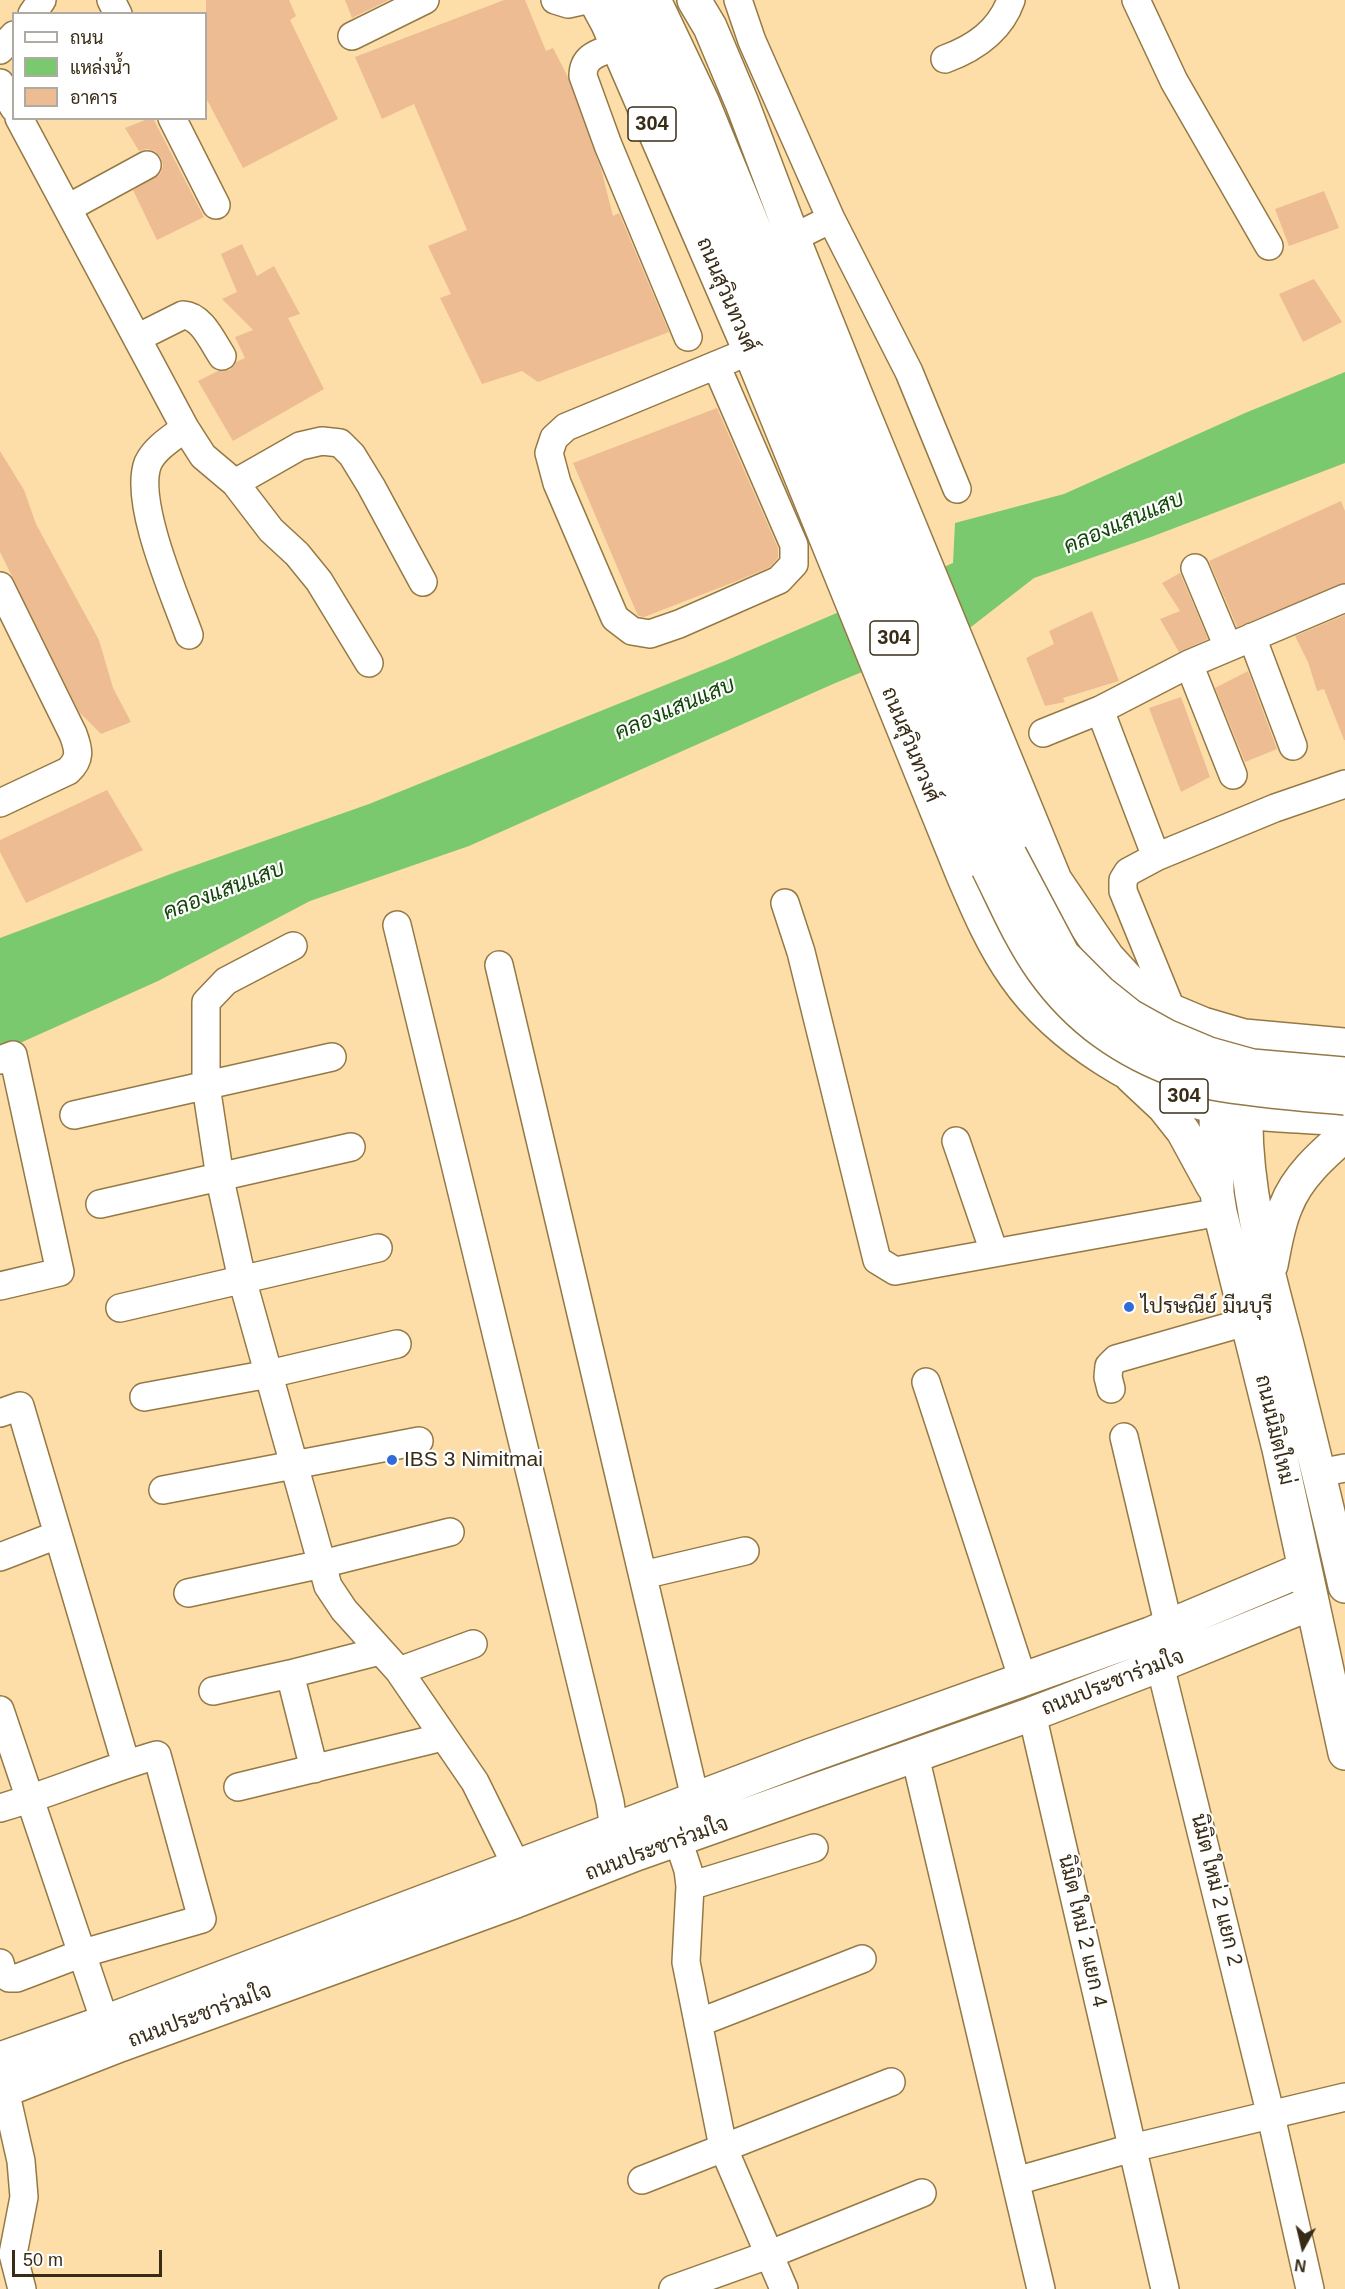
<!DOCTYPE html>
<meta charset="utf-8">
<style>
body{margin:0}
#map{position:relative;width:1345px;height:2289px;overflow:hidden;background:#fddea8;font-family:Arial,Sarabun,sans-serif}
canvas{display:block}
.legend{position:absolute;left:12px;top:12px;width:195px;height:108px;box-sizing:border-box;background:#fff;border:2px solid #afaba2;margin:0;padding:8px 10px;list-style:none;font-size:18px;color:#382c16}
.legend li{display:flex;align-items:center;gap:12px;height:30px}
.legend b{width:30px;border:2px solid #afaba2}
.north{position:absolute;left:1273px;top:2217px;width:60px;height:60px;-webkit-text-stroke:4px #fff;paint-order:stroke;rotate:188deg;font-size:16px;font-weight:700;line-height:24px;text-align:center;color:#382c16}
.north::after{content:'';display:block;margin:auto;width:21px;height:27px;background:#382c16;clip-path:polygon(50% 0,100% 100%,50% 72%,0 100%)}
.scale{position:absolute;left:12px;top:2250px;width:150px;height:27px;box-sizing:border-box;border:3px solid #382c16;border-top:0;padding-left:8px;font-size:18px;line-height:21px;white-space:nowrap;color:#382c16;-webkit-text-stroke:4px #fff;paint-order:stroke}
</style>
<div id="map">
<canvas width="1345" height="2289"></canvas>
<ul class="legend">
<li><b style="height:8px;background:#fff"></b>ถนน</li>
<li><b style="height:16px;background:#7ac96e"></b>แหล่งน้ำ</li>
<li><b style="height:16px;background:#edbc93"></b>อาคาร</li>
</ul>
<div class="north">N</div>
<div class="scale">50 m</div>
</div>
<script>
const ctx = document.querySelector('canvas').getContext('2d');
ctx.lineJoin = 'round';
function fill(path, color) {
  ctx.fillStyle = color;
  ctx.fill(path, 'evenodd');
}
function stroke(path, color, width, dash) {
  ctx.strokeStyle = color;
  ctx.lineWidth = width;
  ctx.lineCap = dash ? 'butt' : 'round';
  ctx.setLineDash(dash || []);
  ctx.stroke(path);
}
function drawText(font, color, halo, rows, align = 'center') {
  ctx.font = font + ' Arial,Sarabun,sans-serif';
  ctx.lineWidth = 4.5;
  ctx.setLineDash([]);
  ctx.textBaseline = 'middle';
  ctx.strokeStyle = halo;
  ctx.fillStyle = color;
  for (const [text, x, y, turn = 0] of rows) {
    ctx.save();
    ctx.translate(x, y);
    ctx.rotate((+turn || 0) * Math.PI / 180);
    ctx.textAlign = isNaN(turn) ? turn : align;
    if (halo) ctx.strokeText(text, 0, 0);
    ctx.fillText(text, 0, 0);
    ctx.restore();
  }
}
const water = new Path2D(`
 M1345,372V463L1151,537L1034,578L971,627L833,684L469,846L310,901L158,981L0,1052V938L176,872L369,804L725,661L953,563L955,523L1064,494L1245,413Z`);
const building = new Path2D(`
 M206,0H289L296,16L290,20L338,119L243,168L206,98Z
 M345,0H389L352,18Z
 M504,0H525L546,51L553,48L568,77L601,169L613,216L619,213L669,332L538,382L522,371L482,384L440,298L451,294L428,246L467,230L414,104L382,119L355,57Z
 M150,118H153L204,217L157,240L133,190L160,174L163,166L161,158L155,151L147,149L139,151L125,128Z
 M1324,191L1339,228L1289,246L1275,209Z
 M242,244L257,276L274,266L300,314L288,318L324,389L233,441L198,381L218,371L230,370L236,362L245,358L235,337L253,330L222,299L237,292L221,254Z
 M1314,279L1342,322L1303,342L1279,294Z
 M717,408L778,548V558L770,567L737,581L644,617L638,616L573,463Z
 M0,451L24,490L36,524L99,640L113,688L131,722L101,734L79,712L0,552Z
 M1341,501L1345,511V583L1237,627L1209,561Z
 M1180,573L1208,639L1179,652L1160,619L1180,611L1162,583Z
 M1092,611L1119,681L1063,698L1065,702L1045,706L1026,658L1054,644L1049,631Z
 M1345,615V740H1344L1324,689L1317,691L1308,662L1295,636Z
 M1248,671L1277,749L1245,762L1215,688Z
 M1181,697L1210,777L1181,792L1149,708Z
 M107,790L143,850L26,903L0,852V840Z`);
const minor = new Path2D(`
 M111,0L118,14
 M555,0L568,4L586,0
 M738,0L752,41L831,219L793,238
 M1136,0L1174,81L1269,246
 M32,14L42,0
 M352,36L425,0
 M617,46C600,53 583,55 583,76L608,145L688,337
 M0,50L14,35
 M945,59C975,48 1000,31 1011,0
 M0,83L14,108
 M19,118L185,428L203,456L235,483L300,446L322,441L340,443L352,455L371,486L423,582
 M172,118L216,205
 M68,208L147,165
 M831,219L909,372L957,489
 M137,338L183,315C202,316 212,341 222,356
 M716,365L794,545V564L779,580L679,624L650,634L632,631L615,618L557,483L549,453L554,438L566,427L750,351
 M185,428C172,438 155,448 148,463C133,501 175,596 189,635
 M235,483L271,530L297,554L319,581L369,663
 M1195,568L1228,647
 M0,586L73,734C79,750 81,759 68,771L0,803
 M1252,637L1293,746
 M1189,664L1345,598
 M1043,733L1100,710
 M1156,857L1100,710L1189,664L1233,775
 M785,903L801,952L877,1260L895,1271L1220,1212
 M397,925L610,1802L614,1829
 M293,946L226,981L206,1002V1086L221,1184L242,1279L328,1586L344,1610L399,1671L475,1782L516,1865
 M499,965L695,1798
 M1172,1011L1123,891V880L1128,872L1156,857L1275,808L1345,784
 M0,1060L13,1055L60,1272L0,1286
 M74,1115L332,1057
 M956,1141L994,1252
 M100,1204L351,1147
 M120,1308L378,1248
 M926,1382L1023,1680
 M1111,1389L1108,1377L1109,1366L1116,1359L1249,1321
 M144,1397L269,1374L397,1344
 M0,1413L20,1406L126,1764
 M1124,1437L1169,1627
 M1319,1473L1345,1468
 M163,1490L419,1441
 M0,1557L57,1535
 M643,1575L745,1551
 M188,1593L322,1564L450,1532
 M1160,1665L1271,2116L1310,2289
 M399,1671L473,1644
 M290,1674L314,1769
 M213,1691L290,1674L380,1651
 M0,1710L105,2022
 M1032,1714L1165,2289
 M915,1756L1041,2289
 M238,1787L443,1737
 M0,1808C53,1793 104,1770 157,1755L202,1919L80,1954L17,1978H9L3,1974L0,1963
 M678,1840L688,1870L690,1886L686,1962L723,2147L784,2289
 M690,1886L814,1848
 M698,2023L862,1959
 M5,2090L21,2161L24,2197L13,2254L22,2289
 M642,2180L891,2082
 M1016,2181L1132,2148L1345,2097
 M673,2289L768,2255L922,2193`);
const major = new Path2D(`
 M1132,1077L1164,1107L1183,1131L1213,1186
 M1216,1107L1217,1193L1220,1212L1279,1449L1345,1753
 M1246,1111C1244,1191 1267,1269 1287,1345C1307,1425 1327,1505 1345,1586
 M1271,1265C1275,1245 1278,1224 1286,1206C1297,1177 1322,1155 1345,1135
 M0,2059L105,2022L809,1756L1150,1634L1304,1569
 M0,2092L120,2045L516,1901L636,1854L1032,1714L1160,1665L1312,1603`);
const highway = new Path2D(`
 M595,0L608,24L750,351L963,875C978,910 993,945 1015,976C1058,1038 1144,1092 1218,1107C1259,1116 1303,1116 1345,1119
 M627,0L677,106L988,868
 M654,0L702,101L1010,855
 M694,0L710,27L742,103L793,238L855,393L1055,880L1108,958L1129,981L1149,998L1172,1011L1203,1024L1244,1036L1345,1045`);
const highwayBridge = new Path2D(`
 M1010,855L1063,955L1100,992L1130,1016L1166,1036L1209,1054L1252,1066L1345,1074
 M988,868C1005,902 1020,938 1042,969C1078,1020 1124,1052 1183,1073C1193,1076 1203,1081 1213,1083C1257,1091 1301,1094 1345,1098`);
const markers = [
 [1129,1307,6,"#2f6cda"],
 [392,1460,6,"#2f6cda"]
];
const shields = [
 [652,124,48],
 [894,638,48],
 [1184,1096,48]
];
const shieldNames = [
 ["304",652,124],
 ["304",894,638],
 ["304",1184,1096]
];
const streetNames = [
 ["ถนนสุวินทวงศ์",726,295,67],
 ["ถนนสุวินทวงศ์",910,745,68],
 ["ถนนนิมิตใหม่",1274,1430,77],
 ["ถนนประชาร่วมใจ",1113,1683,-21],
 ["ถนนประชาร่วมใจ",657,1849,-20],
 ["นิมิต ใหม่ 2 แยก 2",1216,1890,76],
 ["นิมิต ใหม่ 2 แยก 4",1082,1931,77],
 ["ถนนประชาร่วมใจ",200,2016,-20]
];
const poiNames = [
 ["ไปรษณีย์ มีนบุรี",1141,1307],
 ["IBS 3 Nimitmai",404,1460]
];
const waterNames = [
 ["คลองแสนแสบ",1124,523,-23],
 ["คลองแสนแสบ",675,709,-23],
 ["คลองแสนแสบ",224,891,-21]
];
fill(water, '#7ac96e');
fill(building, '#edbc93');
stroke(minor, '#957945', 30);
stroke(major, '#957945', 36);
stroke(highway, '#957945', 36);
stroke(minor, '#fff', 27);
stroke(major, '#fff', 33);
stroke(highway, '#fff', 33);
stroke(highwayBridge, '#957945', 36, []);
stroke(highwayBridge, '#fff', 33);
for (const [x, y, r, color] of markers) {
  const dot = new Path2D();
  dot.arc(x, y, r, 0, 2 * Math.PI);
  ctx.fillStyle = color;
  ctx.fill(dot);
  stroke(dot, '#fff', 2);
}
for (const [x, y, w] of shields) {
  const box = new Path2D();
  box.roundRect(x - w / 2, y - 17, w, 34, 4.5);
  ctx.fillStyle = '#fff';
  ctx.fill(box);
  stroke(box, '#382c16', 1.5);
}
drawText('bold 20px', '#382c16', null, shieldNames);
drawText('21px', '#382c16', '#fff', streetNames);
drawText('21px', '#382c16', '#fff', poiNames, 'left');
drawText('italic 22px', '#124709', '#fff', waterNames);
</script>
